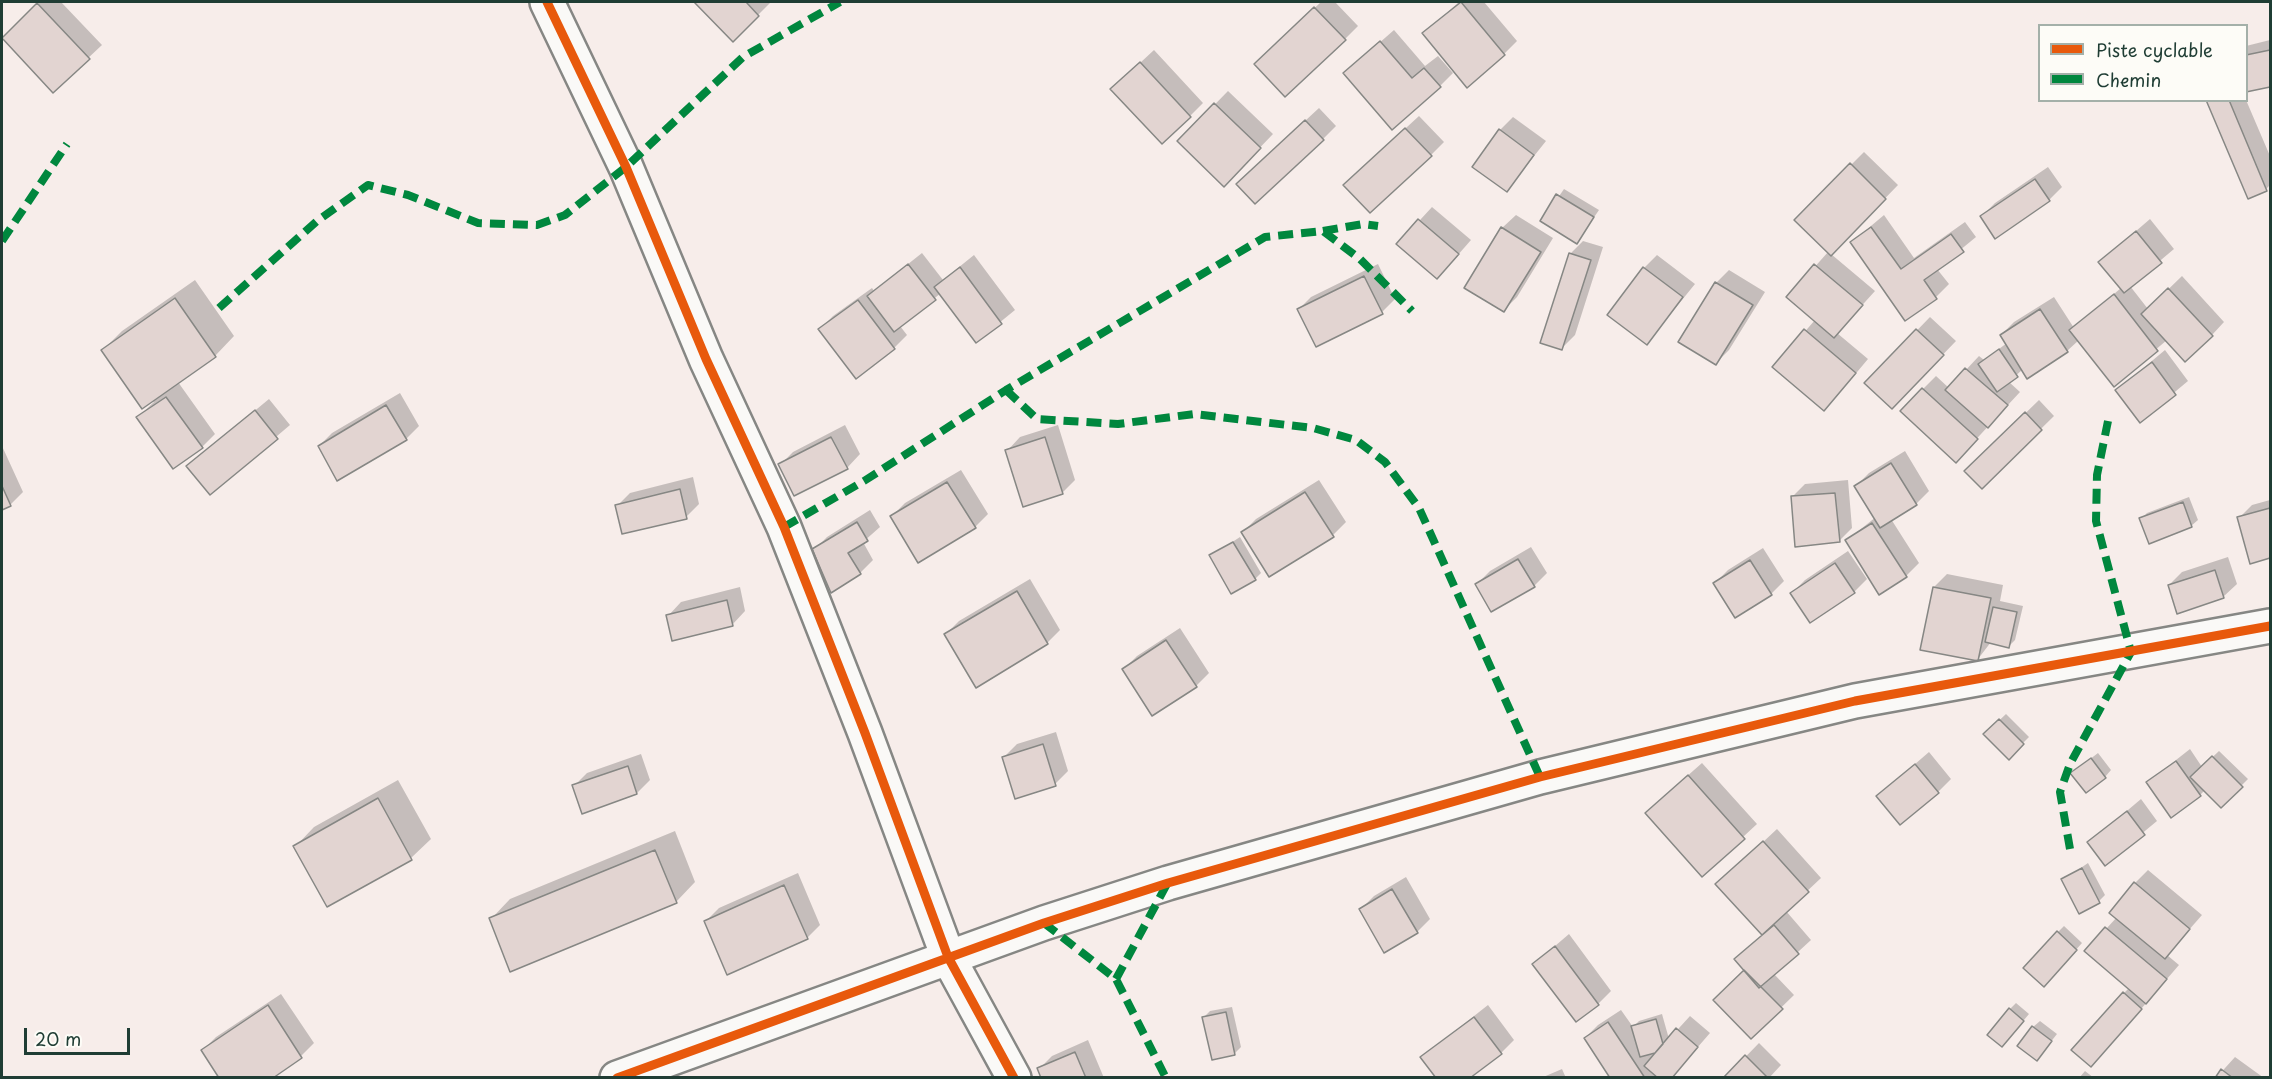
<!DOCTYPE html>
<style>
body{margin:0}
#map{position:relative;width:2272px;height:1079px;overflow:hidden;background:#f7edea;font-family:"Playpen Sans",sans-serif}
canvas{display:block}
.frame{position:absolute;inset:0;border:3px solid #1f3d34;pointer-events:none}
.legend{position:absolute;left:2038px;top:24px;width:210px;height:78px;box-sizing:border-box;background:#fdfcf7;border:2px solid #a4b0a9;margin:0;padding:8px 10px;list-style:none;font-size:18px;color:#1f3d34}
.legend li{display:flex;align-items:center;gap:12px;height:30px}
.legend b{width:30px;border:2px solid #a4b0a9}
.scale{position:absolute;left:24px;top:1028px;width:106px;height:27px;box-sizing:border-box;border:3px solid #1f3d34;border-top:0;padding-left:8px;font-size:18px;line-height:21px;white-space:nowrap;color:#1f3d34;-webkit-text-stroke:4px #fdfcf7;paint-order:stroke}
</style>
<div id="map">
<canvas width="2272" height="1079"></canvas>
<div class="frame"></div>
<ul class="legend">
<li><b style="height:8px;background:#e8590c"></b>Piste cyclable</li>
<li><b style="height:8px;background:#00873e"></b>Chemin</li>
</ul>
<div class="scale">20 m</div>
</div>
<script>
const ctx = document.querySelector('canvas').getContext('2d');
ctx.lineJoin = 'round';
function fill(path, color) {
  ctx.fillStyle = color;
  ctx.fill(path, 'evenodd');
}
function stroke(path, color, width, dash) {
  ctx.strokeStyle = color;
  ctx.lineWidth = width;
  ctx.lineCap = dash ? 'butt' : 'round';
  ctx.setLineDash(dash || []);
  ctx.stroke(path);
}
const shadow = new Path2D(`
 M40,2H61L102,45L53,91L3,37Z
 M696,2H771L733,40Z
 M1321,2H1335L1358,26L1345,39L1269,51Z
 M1459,2H1484L1517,41L1504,54L1424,33Z
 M1394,30L1425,66L1438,56L1453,73L1440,86L1345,73Z
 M2270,40V85L2246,90V46Z
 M1154,50L1203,103L1190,116L1126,76Z
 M1228,91L1273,134L1224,185L1179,141Z
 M2208,100H2246L2270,156V185L2266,189Z
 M1319,108L1336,126L1323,139L1251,171Z
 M1419,116L1444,142L1431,155L1358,172Z
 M1513,117L1546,141L1507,190L1500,130Z
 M1864,152L1898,185L1831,254L1875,291L1837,333L1868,359L1837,396L1775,366L1815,320L1788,297L1828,252L1796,220Z
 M2048,167L2062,187L2049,200L1982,216L1995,203Z
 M1564,189L1599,210L1577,242L1542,221Z
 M1432,207L1471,240L1450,264L1398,244Z
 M1516,215L1553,238L1517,297L1504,310L1502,228Z
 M1884,215L1914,258L1965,222L1976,237L1937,269L1949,284L1936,297L1852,242Z
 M2150,219L2174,249L2130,286L2148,309L2182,276L2224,322L2212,335L2167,340L2114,385L2079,340L2067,351L2023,369L2009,382L2020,392L1968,448L1923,389L1936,376L1949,388L1979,356L1984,360L2007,343L2001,335L2014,322L2054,297L2074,328L2121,288L2100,262Z
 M1583,241L1603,247L1575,335L1562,348L1570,254Z
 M922,253L943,280L974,255L1015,310L977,341L941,293L900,326L907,335L894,348L820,329L833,316L872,288L874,291Z
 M1657,255L1695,284L1647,343L1644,268Z
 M1378,264L1395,299L1382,312L1298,310L1311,297Z
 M1729,270L1765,292L1729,350L1716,363V283Z
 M195,280L234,336L215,356L178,382L215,434L202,447L138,417L154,402L103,350L122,331Z
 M1930,317L1956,341L1905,394L1866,383Z
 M2165,350L2188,381L2140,421L2117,390Z
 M400,393L419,426L406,439L319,446L332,433Z
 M269,399L290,425L210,493L188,466Z
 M2039,400L2054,416L1982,487L1966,471Z
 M845,425L860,454L847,468L780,465L793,452Z
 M1058,425L1075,480L1062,493L1007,451L1020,437Z
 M2,446L23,492L10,505L2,509Z
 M1905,451L1929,491L1916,504L1891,519L1919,563L1906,576L1847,540L1876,517L1856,486L1869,473Z
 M961,470L988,514L975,527L892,516L905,503Z
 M693,477L699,504L686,517L617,506L630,493Z
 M1319,480L1346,522L1333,535L1243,532L1256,519Z
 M1848,480L1852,528L1839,541L1792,497L1805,484Z
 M2189,497L2198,520L2191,526L2141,519L2147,513Z
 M2270,500V557L2251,562L2239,518L2252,505Z
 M870,510L880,527L863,542L873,560L860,573L832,591L814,550L827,537Z
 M1240,537L1261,573L1255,579L1211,556Z
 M1531,547L1547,573L1534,586L1477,584L1490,571Z
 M1763,548L1784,581L1771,594L1715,583L1728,570Z
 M1848,551L1867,579L1854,592L1792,593L1805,580Z
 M2228,557L2237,584L2223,597L2169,585L2182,572Z
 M1947,574L2003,585L2000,601L2023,606L2015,640L2009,646L1991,642L1978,659L1934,587Z
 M1030,579L1060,630L1047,643L946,634L959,621Z
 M740,587L745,611L732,625L668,616L681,602Z
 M1180,628L1209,673L1196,686L1124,669L1137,656Z
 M2006,714L2029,737L2009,757L1985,734Z
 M1056,732L1068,771L1055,784L1004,757L1017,744Z
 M2190,749L2202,767L2219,751L2248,779L2221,806L2205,790L2200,795L2148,782Z
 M1929,752L1951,779L1938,792L1878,796Z
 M2098,753L2111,770L2105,777L2072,773Z
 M641,754L650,780L637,793L574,786L587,773Z
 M1702,763L1757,824L1702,875L1660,800Z
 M398,780L431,839L411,858L327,905L295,847L314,827Z
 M2141,799L2157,821L2105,864L2089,843Z
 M1777,829L1821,878L1786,911L1811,940L1774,974L1794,995L1751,1037L1746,970L1764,934L1718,884Z
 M675,831L695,882L676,902L491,919L510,899Z
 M2088,863L2105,895L2099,901L2063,880Z
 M2148,870L2202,915L2167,955L2179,965L2104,1052L2124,993L2129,988L2086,951L2117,917L2135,883Z
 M798,873L820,925L807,938L706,921L719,908Z
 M1406,877L1430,919L1417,932L1361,909L1374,896Z
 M2064,926L2082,943L2050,979L2058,932Z
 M1569,934L1611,991L1598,1004L1534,964Z
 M281,994L314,1043L301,1056L270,1078L203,1050L216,1037Z
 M2016,1003L2029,1014L2008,1039L2010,1009Z
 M1488,1005L1514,1040L1501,1053L1422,1057Z
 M1232,1007L1241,1047L1234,1054L1204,1017L1210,1011Z
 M1621,1010L1633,1027L1639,1021L1662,1014L1669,1039L1690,1016L1710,1033L1671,1078H1612L1585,1038L1598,1025ZM1659,1051L1653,1057L1651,1053Z
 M2040,1021L2057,1034L2037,1059L2033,1027Z
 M1088,1040L1104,1078H1043L1039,1069L1052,1056Z
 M1759,1043L1781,1065L1769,1078H1725Z
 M2235,1057L2264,1078H2216Z
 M1562,1069L1566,1078H1541Z
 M2085,1071L2094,1078H2079Z`);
const building = new Path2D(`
 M694,2H746L759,16L733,42Z
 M1461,2L1505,55L1467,88L1422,33Z
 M37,3L90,59L53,93L2,38Z
 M1314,7L1346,40L1285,97L1254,64Z
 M1380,41L1412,78L1424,68L1441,87L1392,130L1343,73Z
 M2270,50V87L2246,92V55Z
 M1140,62L1191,117L1162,144L1110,89Z
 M2206,100H2229L2267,191L2248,199Z
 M1214,103L1261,148L1224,187L1177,141Z
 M1305,120L1324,140L1255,204L1236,184Z
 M1405,128L1432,156L1370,213L1343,185Z
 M1499,129L1534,155L1507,192L1472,167Z
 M1850,163L1886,199L1831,256L1794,220Z
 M2035,179L2050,201L1995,239L1980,216Z
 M1556,194L1594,217L1577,244L1540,221Z
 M1418,219L1459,254L1437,279L1396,244Z
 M1501,227L1541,252L1504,312L1464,288Z
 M1871,227L1901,269L1951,234L1964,252L1924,280L1937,299L1905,321L1850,242Z
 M2136,231L2162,263L2124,293L2098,262Z
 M1569,253L1591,260L1562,350L1540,343Z
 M908,264L936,300L894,332L867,296Z
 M1814,264L1863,305L1834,338L1786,297Z
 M960,267L1002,324L976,343L934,287Z
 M1643,267L1683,297L1647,345L1607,315Z
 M1364,276L1383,314L1316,347L1297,309Z
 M1715,282L1753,305L1716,365L1678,342Z
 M2168,288L2213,336L2185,362L2141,314Z
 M2114,294L2158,351L2114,387L2069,330Z
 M175,298L216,357L142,409L101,350Z
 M858,300L895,349L856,379L818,329Z
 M2040,309L2068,352L2027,379L2000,335Z
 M1804,329L1856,373L1824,411L1772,367Z
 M1916,329L1944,355L1892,409L1864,383Z
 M1999,349L2018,377L1997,392L1978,364Z
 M2152,362L2176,395L2140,423L2115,390Z
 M1965,368L2008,405L1988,428L1945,390Z
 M1922,388L1978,439L1956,463L1900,411Z
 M166,397L203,448L173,469L136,417Z
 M386,405L407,440L337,481L318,446Z
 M255,410L278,439L210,495L186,466Z
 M2025,412L2042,430L1982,489L1964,471Z
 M831,437L848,469L794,496L778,464Z
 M1045,437L1063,494L1023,507L1005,450Z
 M1891,463L1917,505L1880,528L1854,486Z
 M947,482L976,528L918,563L890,516Z
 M2,486L11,506L2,510Z
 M680,489L687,519L622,534L615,505Z
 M1305,492L1334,537L1269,577L1241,532Z
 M1835,493L1840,542L1795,547L1791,496Z
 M2183,502L2192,527L2149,544L2139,518Z
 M2270,508V558L2250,564L2237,517Z
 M857,522L868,541L848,553L861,574L831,593L812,549Z
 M1872,523L1907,577L1879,595L1845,540Z
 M1233,542L1256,580L1231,594L1209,555Z
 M1518,559L1535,587L1491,612L1475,584Z
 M1750,560L1772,595L1735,618L1713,583Z
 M1835,563L1855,593L1810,623L1790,593Z
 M2215,570L2224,598L2177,614L2168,585Z
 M1933,587L1991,598L1978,661L1920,650Z
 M1017,591L1048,644L976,688L944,634Z
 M727,600L733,626L672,641L666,615Z
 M1993,607L2017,612L2009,648L1985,642Z
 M1166,640L1197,687L1152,716L1122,669Z
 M1999,719L2024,744L2009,760L1983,734Z
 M1043,744L1056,786L1015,799L1002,757Z
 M2212,756L2243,787L2221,808L2190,777Z
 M2091,758L2106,778L2086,793L2070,773Z
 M2176,761L2201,796L2171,818L2146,782Z
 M1915,764L1939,793L1900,825L1876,796Z
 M628,766L637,794L582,814L572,785Z
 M1688,775L1745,839L1702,877L1645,813Z
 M378,798L412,860L327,907L293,846Z
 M2127,811L2145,835L2105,866L2087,842Z
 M1763,841L1809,892L1762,935L1715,884Z
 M655,850L677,903L510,972L489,918Z
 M2082,868L2100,903L2079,914L2061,879Z
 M2134,882L2190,929L2165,959L2109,913Z
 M784,885L808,939L727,975L704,921Z
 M1392,889L1418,933L1384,953L1359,909Z
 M1774,925L1799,954L1759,988L1734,959Z
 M2105,927L2167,979L2146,1004L2084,951Z
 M2057,931L2077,950L2044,987L2023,968Z
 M1555,946L1599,1005L1576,1022L1532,964Z
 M1744,970L1783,1009L1751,1039L1713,1000Z
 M2123,992L2142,1009L2091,1067L2071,1050Z
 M268,1005L302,1058L273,1078H219L201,1050Z
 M2009,1008L2024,1021L2002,1047L1987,1035Z
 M1226,1012L1235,1055L1212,1060L1202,1017Z
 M1474,1017L1502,1054L1470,1078H1436L1420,1057Z
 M1656,1019L1663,1044L1655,1053L1640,1057L1631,1026Z
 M1608,1022L1645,1078H1610L1584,1038Z
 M2032,1026L2052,1041L2037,1061L2017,1046Z
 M1676,1028L1698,1047L1672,1078H1658L1644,1066Z
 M1075,1052L1086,1078H1041L1037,1068Z
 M1745,1055L1768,1078H1723Z
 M2221,1069L2233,1078H2215Z`);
const minor = new Path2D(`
 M547,2L626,167L706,359L784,527L865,733L948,957L1014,1078
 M617,1078L1044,923L1168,883L1540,777L1855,701L2270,626`);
const quiet = new Path2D(`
 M1323,231L1363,224L1378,226
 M2,241L67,144
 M219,308L317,221L368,185L408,195L478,223L537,225L565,215L626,167L743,57L840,2
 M1006,390L1037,419L1118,424L1194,414L1313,428L1356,440L1385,462L1419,508L1540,777
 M784,527L864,481L1006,390L1265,237L1323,231L1360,259L1412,311
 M2070,849L2060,792L2070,764L2131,652L2096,521L2097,475L2108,421
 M1044,923L1116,979L1166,1078
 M1116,979L1167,884`);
const cycleway = new Path2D(`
 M547,2L626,167L706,359L784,527L865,733L948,957L1014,1078
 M617,1078L1044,923L1168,883L1540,777L1855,701L2270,626`);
fill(shadow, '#0003');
fill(building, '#e2d4d1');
stroke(building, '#868784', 1.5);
stroke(minor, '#868784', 38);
stroke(minor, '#faf9f7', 33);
stroke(quiet, '#00873e', 8, [15, 8]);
stroke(cycleway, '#e8590c', 9);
</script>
